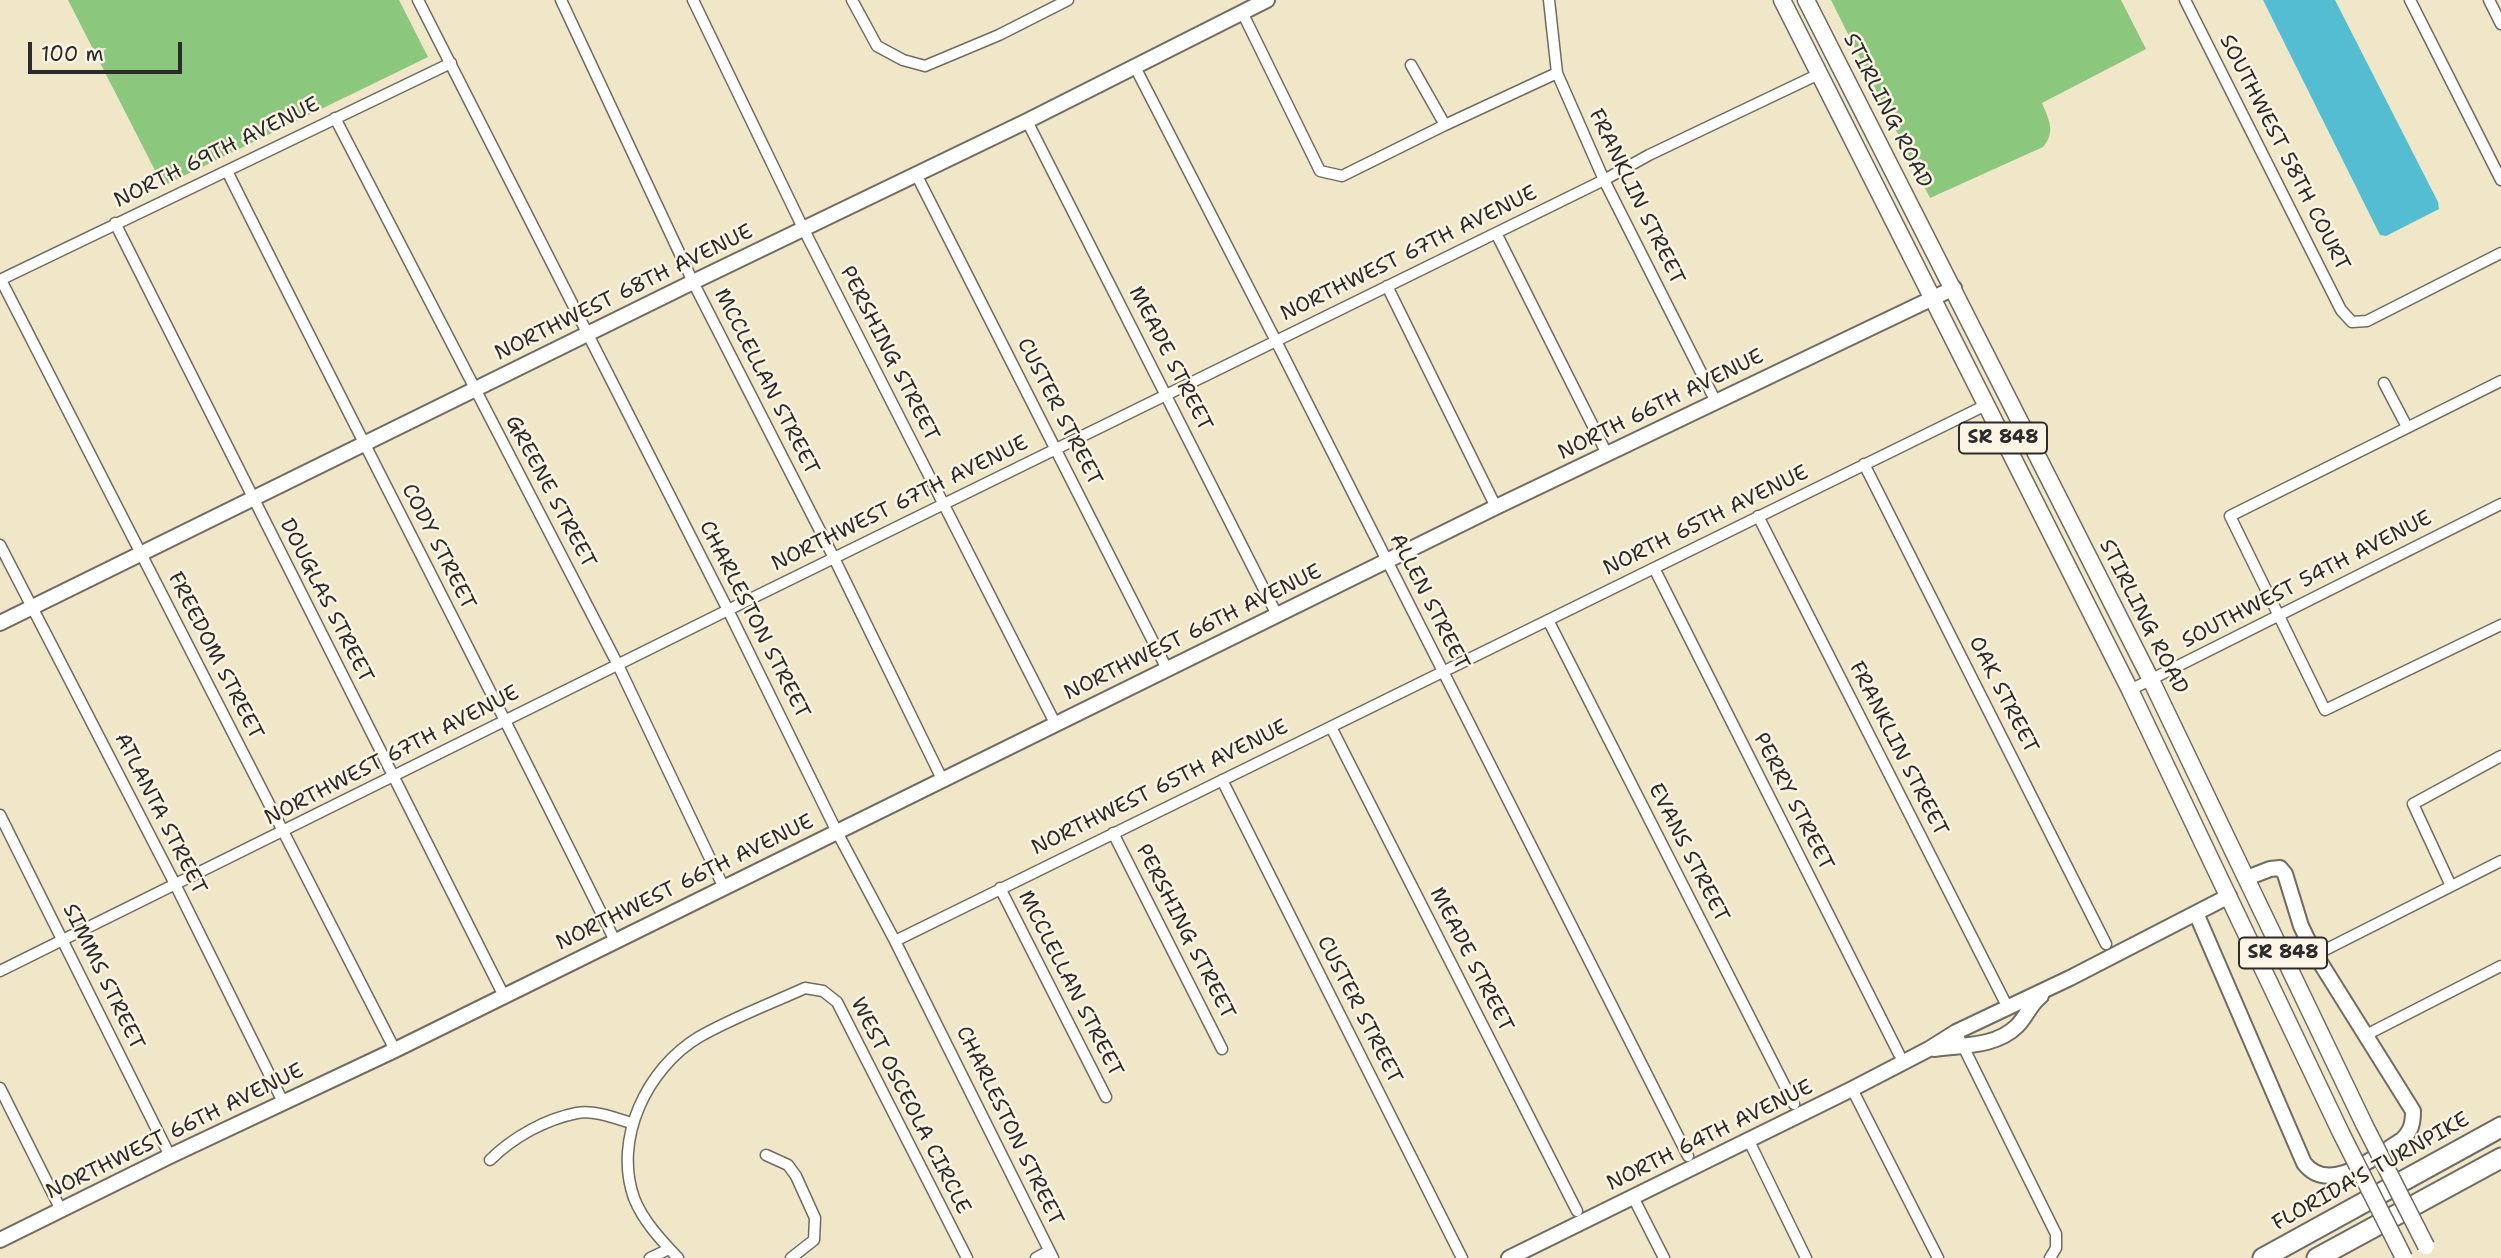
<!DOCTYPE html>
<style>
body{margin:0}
#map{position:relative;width:2501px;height:1258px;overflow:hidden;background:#f0e6c8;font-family:"Shantell Sans",sans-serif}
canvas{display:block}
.scale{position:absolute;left:28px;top:42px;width:154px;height:32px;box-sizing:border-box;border:4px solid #2b2b2b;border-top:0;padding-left:9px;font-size:21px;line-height:24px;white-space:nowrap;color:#2b2b2b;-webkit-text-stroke:5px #fcf5e5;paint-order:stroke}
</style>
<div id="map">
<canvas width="2501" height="1258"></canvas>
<div class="scale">100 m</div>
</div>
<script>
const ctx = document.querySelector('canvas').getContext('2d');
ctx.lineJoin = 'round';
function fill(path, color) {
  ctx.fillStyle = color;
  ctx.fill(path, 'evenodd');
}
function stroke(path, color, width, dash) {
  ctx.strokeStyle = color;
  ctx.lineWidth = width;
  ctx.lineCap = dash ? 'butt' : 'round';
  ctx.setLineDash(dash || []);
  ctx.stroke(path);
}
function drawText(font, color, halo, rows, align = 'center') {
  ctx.font = font + ' "Shantell Sans",sans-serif';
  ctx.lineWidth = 5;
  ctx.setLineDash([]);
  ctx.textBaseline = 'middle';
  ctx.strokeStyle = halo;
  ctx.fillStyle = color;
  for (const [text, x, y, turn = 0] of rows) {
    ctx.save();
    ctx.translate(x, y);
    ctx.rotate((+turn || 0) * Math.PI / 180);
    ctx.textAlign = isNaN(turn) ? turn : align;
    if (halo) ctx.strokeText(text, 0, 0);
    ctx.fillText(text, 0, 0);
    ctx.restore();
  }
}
const green = new Path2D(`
 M68,0H399L428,57L163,186Z
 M1831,0H2121L2146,49L2042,103C2049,120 2056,132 2043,147L1930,198Z`);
const water = new Path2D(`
 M2263,0H2335L2438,202L2439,209L2386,236L2380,235Z`);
const street = new Path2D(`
 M418,0L728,610L837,832L895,941L1053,1258
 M561,0L693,282L834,558L942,779
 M693,0L803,228L1055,723
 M852,0L877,46L903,60L925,66L999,35L1068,0
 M1549,0L1557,73L1604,180L1716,402
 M2185,0L2341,310L2352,322L2367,321L2501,253
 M2410,0L2501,180
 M2489,0L2501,24
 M1242,12L1320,171L1342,176L1445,125L1557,73
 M1411,65L1445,125
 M1135,67L1276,341L1688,1156
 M335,118L618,665L724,888
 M1027,121L1277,615
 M227,171C355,428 488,683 615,941
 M916,174L1167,669
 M115,223L504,996
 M1496,233L1607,454
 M0,280L451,63
 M1,280L395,1050
 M1387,286L1496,507
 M2501,381L2230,516L2325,710L2501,625
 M2384,383L2407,427
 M1864,464L2106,944
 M1758,516L2004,1000
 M0,545L175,884L283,1102
 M1654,568L1899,1054
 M1548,620L1794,1104
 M2130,690L2501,504
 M1331,727L1577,1211
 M1222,780L1462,1258
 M0,815L170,1156
 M1113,833L1222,1049
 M2451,886L2413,804L2501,756
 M1000,888L1106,1097
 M895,941L1986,405
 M2315,955L2501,861
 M0,971L728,610L1604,180L1649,155L1819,74
 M1956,1032L2056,1234V1248L2050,1258
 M2366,1035L2501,966
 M0,1088L61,1210
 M1852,1089L1938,1258
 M1748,1139L1806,1258
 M766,1155L788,1165L796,1176L815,1218L814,1240L791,1258
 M490,1160C513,1137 546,1119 577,1113C595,1110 615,1118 631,1123
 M1633,1197L1664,1258
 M650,1258L669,1249
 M678,1258C661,1240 643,1221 634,1198C613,1139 647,1068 699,1037C732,1018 770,1004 805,988L823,991L837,1002L967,1258
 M1036,1258L1049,1251`);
const secondary = new Path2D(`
 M0,623L693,282L1027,121L1267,0
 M2196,913L2304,1163C2329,1196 2375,1156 2402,1140C2411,1131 2413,1124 2413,1111L2313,951L2301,926L2285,874L2280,868L2270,869L2247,878
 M1934,1049C1962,1045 1996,1047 2017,1026C2027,1016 2030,1004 2041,996
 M0,1240L170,1156L395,1050L1496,507L1954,288
 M1509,1258L1852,1089L1929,1049L1956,1032L2070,978L2229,896`);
const primary = new Path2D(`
 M1782,0L2130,690L2341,1133
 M1806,0L2151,680L2364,1124`);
const highway = new Path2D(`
 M2263,1258L2501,1127
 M2317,1258L2501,1158`);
const primaryBridge = new Path2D(`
 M2364,1124L2426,1246
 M2341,1133L2404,1258`);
const shields = [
 [2003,438,88],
 [2283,953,88]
];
const shieldNames = [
 ["SR 848",2003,438],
 ["SR 848",2283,953]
];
const streetNames = [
 ["STIRLING ROAD",1887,111,63],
 ["NORTH 69TH AVENUE",217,153,-26],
 ["SOUTHWEST 58TH COURT",2284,153,63],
 ["FRANKLIN STREET",1636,197,64],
 ["NORTHWEST 67TH AVENUE",1409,254,-26],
 ["NORTHWEST 68TH AVENUE",624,293,-26],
 ["PERSHING STREET",889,354,63],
 ["MEADE STREET",1170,359,63],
 ["MCCLELLAN STREET",766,382,63],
 ["NORTH 66TH AVENUE",1661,405,-26],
 ["CUSTER STREET",1059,412,63],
 ["GREENE STREET",550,492,62],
 ["NORTHWEST 67TH AVENUE",900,504,-26],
 ["NORTH 65TH AVENUE",1706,521,-26],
 ["CODY STREET",438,547,63],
 ["SOUTHWEST 54TH AVENUE",2307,580,-27],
 ["DOUGLAS STREET",326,601,63],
 ["ALLEN STREET",1429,602,63],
 ["STIRLING ROAD",2143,617,63],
 ["CHARLESTON STREET",754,620,63],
 ["NORTHWEST 66TH AVENUE",1193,633,-26],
 ["FREEDOM STREET",215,656,63],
 ["OAK STREET",2003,695,63],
 ["FRANKLIN STREET",1898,749,63],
 ["NORTHWEST 67TH AVENUE",392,756,-27],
 ["NORTHWEST 65TH AVENUE",1160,788,-26],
 ["PERRY STREET",1793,802,63],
 ["ATLANTA STREET",160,814,63],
 ["EVANS STREET",1688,853,63],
 ["NORTHWEST 66TH AVENUE",685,883,-26],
 ["PERSHING STREET",1185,932,63],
 ["MEADE STREET",1471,960,63],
 ["SIMMS STREET",103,977,64],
 ["MCCLELLAN STREET",1070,984,63],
 ["CUSTER STREET",1359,1010,63],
 ["WEST OSCEOLA CIRCLE",910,1106,63],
 ["CHARLESTON STREET",1009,1126,64],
 ["NORTHWEST 66TH AVENUE",175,1132,-26],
 ["NORTH 64TH AVENUE",1710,1136,-26],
 ["FLORIDA'S TURNPIKE",2371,1172,-29]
];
fill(green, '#8bc77c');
fill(water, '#54bdd1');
stroke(street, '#706c62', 13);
stroke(secondary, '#706c62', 18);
stroke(primary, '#706c62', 19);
stroke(highway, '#706c62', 23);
stroke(street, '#fff', 10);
stroke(secondary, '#fff', 14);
stroke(primary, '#fff', 16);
stroke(highway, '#fff', 19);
stroke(primaryBridge, '#706c62', 19, []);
stroke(primaryBridge, '#fff', 16);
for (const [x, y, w] of shields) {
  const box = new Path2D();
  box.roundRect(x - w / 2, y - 15.5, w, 31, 5);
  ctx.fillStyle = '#fcf5e5';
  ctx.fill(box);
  stroke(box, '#2b2b2b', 2);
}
drawText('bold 19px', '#2b2b2b', null, shieldNames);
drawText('21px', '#2b2b2b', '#fcf5e5', streetNames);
</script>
